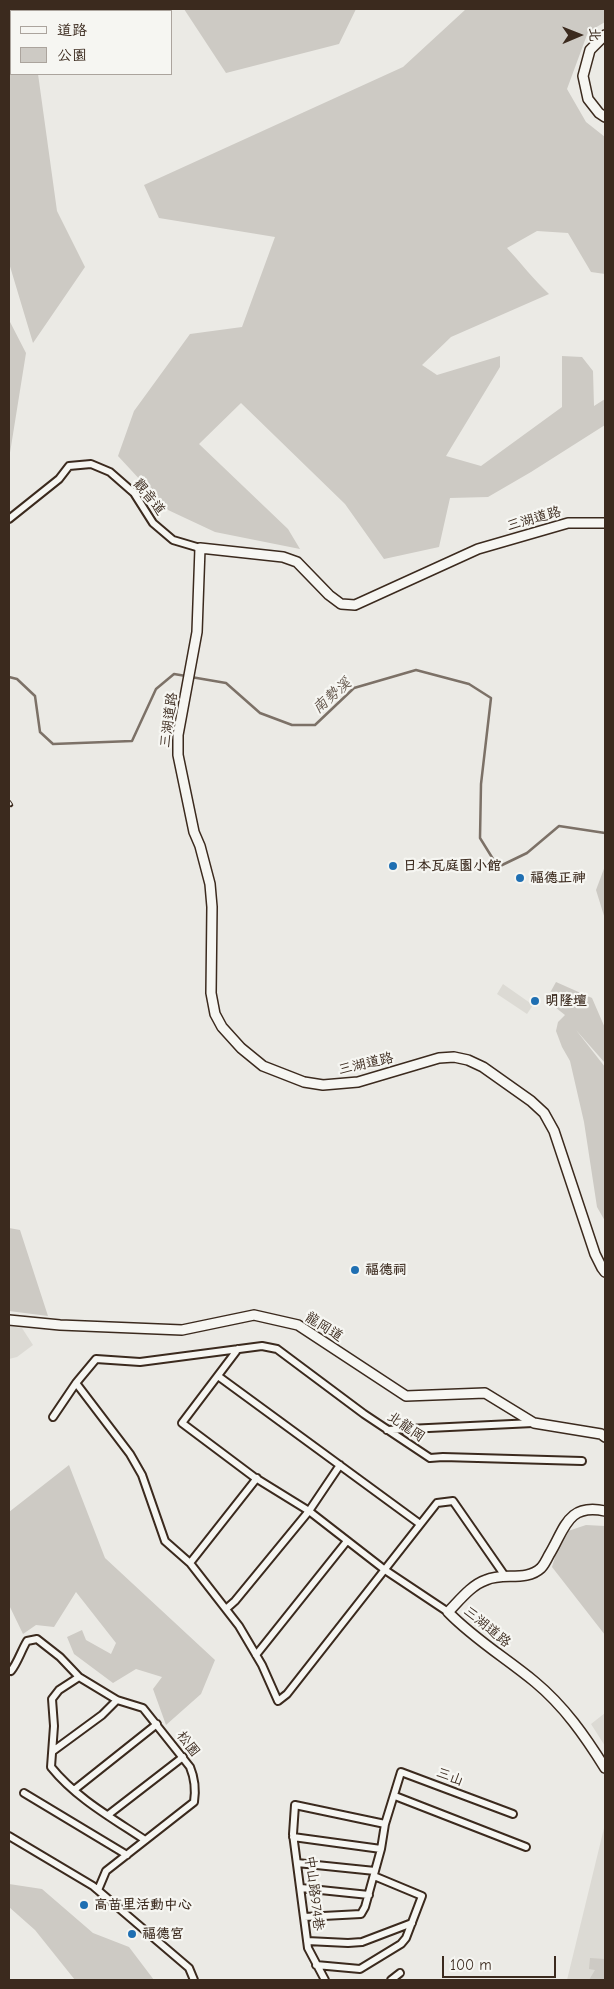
<!DOCTYPE html>
<meta charset="utf-8">
<style>
body{margin:0}
#map{position:relative;width:614px;height:1989px;overflow:hidden;background:#ebeae5;font-family:"Comic Neue","LXGW WenKai TC",sans-serif}
canvas{display:block}
.frame{position:absolute;inset:0;border:10px solid #3b2a1e;pointer-events:none}
.legend{position:absolute;left:10px;top:10px;width:162px;height:65px;box-sizing:border-box;background:#f6f6f2;border:1px solid #aba49d;margin:0;padding:6px 9px;list-style:none;font-size:15px;color:#3b2a1e}
.legend li{display:flex;align-items:center;gap:10px;height:25px}
.legend b{width:25px;border:1px solid #aba49d}
.north{position:absolute;left:554px;top:10px;width:50px;height:50px;-webkit-text-stroke:4px #f6f6f2;paint-order:stroke;rotate:89deg;font-size:14px;font-weight:700;line-height:20px;text-align:center;color:#3b2a1e}
.north::after{content:'';display:block;margin:auto;width:18px;height:22px;background:#3b2a1e;clip-path:polygon(50% 0,100% 100%,50% 72%,0 100%)}
.scale{position:absolute;left:442px;top:1956px;width:114px;height:22px;box-sizing:border-box;border:2px solid #3b2a1e;border-top:0;padding-left:6px;font-size:15px;line-height:18px;white-space:nowrap;color:#3b2a1e;-webkit-text-stroke:4px #f6f6f2;paint-order:stroke}
</style>
<div id="map">
<canvas width="614" height="1989"></canvas>
<div class="frame"></div>
<ul class="legend">
<li><b style="height:6px;background:#f6f6f2"></b>道路</li>
<li><b style="height:14px;background:#cdcac4"></b>公園</li>
</ul>
<div class="north">北</div>
<div class="scale">100 m</div>
</div>
<script>
const ctx = document.querySelector('canvas').getContext('2d');
ctx.lineJoin = 'round';
function fill(path, color) {
  ctx.fillStyle = color;
  ctx.fill(path, 'evenodd');
}
function stroke(path, color, width, dash) {
  ctx.strokeStyle = color;
  ctx.lineWidth = width;
  ctx.lineCap = dash ? 'butt' : 'round';
  ctx.setLineDash(dash || []);
  ctx.stroke(path);
}
function drawText(font, color, halo, rows, align = 'center') {
  ctx.font = font + ' "Comic Neue","LXGW WenKai TC",sans-serif';
  ctx.lineWidth = 4.5;
  ctx.setLineDash([]);
  ctx.textBaseline = 'middle';
  ctx.strokeStyle = halo;
  ctx.fillStyle = color;
  for (const [text, x, y, turn = 0] of rows) {
    ctx.save();
    ctx.translate(x, y);
    ctx.rotate((+turn || 0) * Math.PI / 180);
    ctx.textAlign = isNaN(turn) ? turn : align;
    if (halo) ctx.strokeText(text, 0, 0);
    ctx.fillText(text, 0, 0);
    ctx.restore();
  }
}
const built = new Path2D(`
 M503,984L533,1005L527,1014L497,994Z
 M9,1326L22,1328L33,1345L17,1357L9,1359Z
 M605,1713V1746L591,1724Z
 M605,1824V1980H567Z`);
const green = new Path2D(`
 M184,9H356L339,44L226,73Z
 M466,9H605V22L588,32L567,89L586,122L605,137V274L591,272L568,233L537,231L507,248C521,263 534,280 549,294L451,337L422,365L437,375L500,356V367L446,456L481,466L562,407V356L582,357L593,371L594,406L605,399V425L531,472L488,497L450,498L439,547L384,559L345,504L241,403L199,444L288,529L300,549L215,532L168,510L118,456L134,411L190,334L242,327L275,237L159,218L144,185L403,67Z
 M9,11L11,12V74H38L57,211L85,267L33,343L9,263Z
 M9,320L26,353L9,459Z
 M605,866V919L596,890Z
 M556,982L592,998L605,1028V1063L576,1030L605,1067V1221L597,1207L584,1122L570,1061L562,1047L556,1031L558,1022L565,1015L546,1000Z
 M9,1228L20,1230L48,1316L9,1311Z
 M69,1465L105,1558L215,1660L201,1694L166,1725L153,1689L162,1677L136,1669L113,1683L74,1654L67,1637L82,1630L86,1640L111,1654L116,1643L76,1592L54,1627L36,1625L23,1634L9,1605V1512Z
 M586,1525L605,1526V1635L552,1567L562,1533Z
 M9,1884L42,1889L93,1933L129,1947L154,1980H75L35,1930L9,1907Z
 M590,1958L605,1959V1980H589L595,1970L589,1969Z`);
const stream = new Path2D(`
 M9,677L17,679L35,696L40,732L53,744L132,741L156,689L174,674L186,676
 M191,677L226,683L260,713L292,725H315L354,688L416,670L469,684L491,698L481,784L480,838L498,867L527,853L559,826L605,833`);
const street = new Path2D(`
 M9,519L59,479L69,466L91,464L110,472L134,493L153,523L173,540L200,548
 M238,1349L182,1423L254,1477L309,1511L385,1570L448,1612
 M218,1376L420,1524
 M76,1383L130,1454L142,1475L165,1541L190,1563L239,1626L262,1665L278,1701L287,1694L437,1503L453,1501L505,1576
 M53,1417L76,1383L96,1359L140,1362L262,1346L277,1349L364,1414L430,1458L443,1457L582,1461
 M387,1430L533,1423
 M190,1563L257,1478
 M226,1609L235,1601L309,1511L340,1465
 M256,1655L347,1541
 M9,1670L11,1671C18,1662 21,1651 27,1641L37,1639L60,1657L79,1677L117,1700L143,1708L190,1767C195,1779 196,1789 194,1802L106,1871L98,1890
 M79,1677L59,1690L52,1699L54,1726L51,1767C76,1798 112,1818 145,1840
 M53,1751L102,1715L117,1700
 M74,1790L157,1724
 M24,1793L127,1855
 M395,1796L526,1847
 M108,1815L183,1757
 M9,1836L93,1886L189,1968L194,1980
 M293,1837L381,1849
 M297,1863L375,1871
 M301,1888L369,1895
 M304,1917L361,1914L365,1907L381,1849L385,1824L401,1772L513,1814
 M307,1941L348,1943L362,1942L412,1923
 M316,1965L360,1969L401,1944L406,1938L422,1896L374,1876
 M325,1980L308,1948L293,1834L295,1805L385,1824
 M391,1980L400,1973`);
const secondary = new Path2D(`
 M605,35L590,50L583,76L588,99L599,113L605,117
 M605,523H568L478,549L355,605L341,604L329,595L297,562L283,557L200,548L197,632L178,735V755L194,832L200,846L210,884L212,907L211,993L215,1014L222,1027L241,1048L263,1066L304,1082L323,1085L358,1082L439,1058L454,1057L468,1060L483,1067L531,1101L544,1113L554,1131L595,1254L602,1268L605,1272
 M9,1320L60,1325L182,1330L254,1315L298,1325L406,1396L485,1393L534,1423L601,1434L605,1437
 M605,1511C567,1503 565,1529 549,1555C547,1559 544,1565 541,1568C526,1582 503,1572 486,1580C471,1585 459,1601 448,1612C474,1639 506,1658 535,1682C564,1706 585,1736 605,1768`);
const rail = new Path2D(`
 M9,802L11,805`);
const markers = [
 [393,866,5,"#1f6fb2"],
 [520,878,5,"#1f6fb2"],
 [535,1001,5,"#1f6fb2"],
 [355,1270,5,"#1f6fb2"],
 [84,1905,5,"#1f6fb2"],
 [132,1934,5,"#1f6fb2"]
];
const streetNames = [
 ["觀音道",149,497,51],
 ["三湖道路",534,519,-16],
 ["三湖道路",169,720,-82],
 ["三湖道路",366,1064,-13],
 ["龍岡道",324,1327,32],
 ["北龍岡",406,1427,34],
 ["三湖道路",487,1627,39],
 ["松園",188,1744,53],
 ["三山",450,1777,21],
 ["中山路974巷",314,1893,83]
];
const poiNames = [
 ["日本瓦庭園小館",403,866],
 ["福德正神",530,878],
 ["明隆壇",545,1001],
 ["福德祠",365,1270],
 ["高苗里活動中心",94,1905],
 ["福德宮",142,1934]
];
const waterNames = [
 ["南勢溪",332,696,-41]
];
fill(built, '#dcdad4');
fill(green, '#cdcac4');
stroke(stream, '#7c7167', 2.5);
stroke(street, '#3b2a1e', 10);
stroke(secondary, '#3b2a1e', 12);
stroke(street, '#f6f6f2', 6);
stroke(secondary, '#f6f6f2', 9);
stroke(rail, '#3b2a1e', 4.5);
stroke(rail, '#f6f6f2', 2.5, [8]);
for (const [x, y, r, color] of markers) {
  const dot = new Path2D();
  dot.arc(x, y, r, 0, 2 * Math.PI);
  ctx.fillStyle = color;
  ctx.fill(dot);
  stroke(dot, '#f6f6f2', 2);
}
drawText('14px', '#3b2a1e', '#f6f6f2', streetNames);
drawText('bold 14px', '#3b2a1e', '#f6f6f2', poiNames, 'left');
drawText('italic 15px', '#615449', '#f6f6f2', waterNames);
</script>
